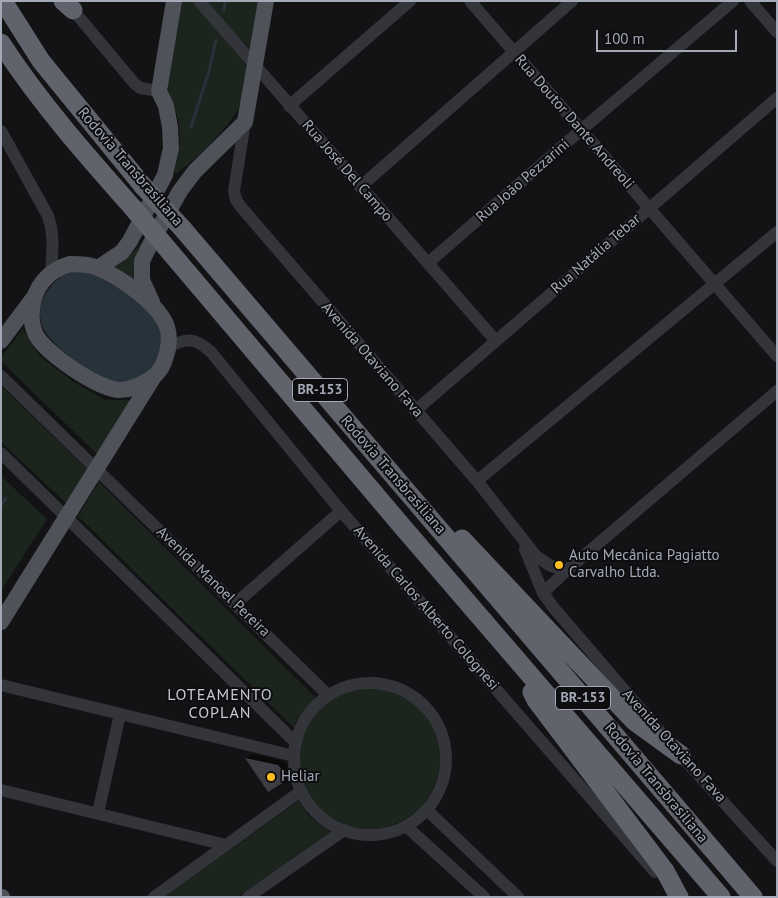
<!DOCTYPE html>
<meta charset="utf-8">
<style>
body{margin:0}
#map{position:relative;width:778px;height:898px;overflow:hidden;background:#131315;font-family:"PT Sans",sans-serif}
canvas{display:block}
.frame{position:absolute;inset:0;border:2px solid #a4a9b7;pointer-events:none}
.scale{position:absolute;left:596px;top:30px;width:141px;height:22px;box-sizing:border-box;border:2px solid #a4a9b7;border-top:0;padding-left:6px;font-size:15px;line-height:18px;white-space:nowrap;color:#a4a9b7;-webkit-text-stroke:4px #0e0e10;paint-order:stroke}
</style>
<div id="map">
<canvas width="778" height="898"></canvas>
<div class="frame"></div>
<div class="scale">100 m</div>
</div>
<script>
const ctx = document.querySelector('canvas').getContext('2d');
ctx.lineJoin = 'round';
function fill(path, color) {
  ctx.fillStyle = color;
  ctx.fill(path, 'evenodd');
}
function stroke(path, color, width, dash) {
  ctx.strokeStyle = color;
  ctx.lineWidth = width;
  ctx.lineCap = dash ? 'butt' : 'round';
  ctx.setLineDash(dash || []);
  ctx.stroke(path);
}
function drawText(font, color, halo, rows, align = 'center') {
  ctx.font = font + ' "PT Sans",sans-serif';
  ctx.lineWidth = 4;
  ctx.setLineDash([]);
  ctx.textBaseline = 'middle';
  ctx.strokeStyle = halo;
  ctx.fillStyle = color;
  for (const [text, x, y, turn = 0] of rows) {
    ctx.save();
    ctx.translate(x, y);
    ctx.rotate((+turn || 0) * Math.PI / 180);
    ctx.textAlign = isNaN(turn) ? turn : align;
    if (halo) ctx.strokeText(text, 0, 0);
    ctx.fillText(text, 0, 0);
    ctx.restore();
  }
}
const green = new Path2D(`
 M182,1H193L248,67C246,79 245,94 240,105C232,125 193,163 174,175L180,144L179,122L166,83L179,6Z
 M205,1H264L250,49Z
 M144,239L135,281L114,267C125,260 137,250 144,239Z
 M23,329L32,345L41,357L74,382L105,400H130L98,455L1,361V357Z
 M1,386L88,470L67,504L1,442Z
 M1,476L47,519L1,591Z
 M99,482L316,698L295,723V729L78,516Z
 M298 758a71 71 0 1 1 142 0a71 71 0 1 1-142 0Z
 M299,801L309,816L330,832L237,897H164Z`);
const water = new Path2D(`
 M71,272C78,272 86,271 94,274C100,276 107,282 113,285C139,301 177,326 157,361C151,370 146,377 135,380C131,381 125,384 120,384C102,383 52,346 44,330C32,307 49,280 71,272Z`);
const shadow = new Path2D(`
 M251,754L283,761L287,767L288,777L269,790L247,758Z`);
const stream = new Path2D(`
 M224,11L225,1
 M191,127L209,71L216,40
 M1,506L6,498`);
const building = new Path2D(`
 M245,758L278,765L283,771L284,782L268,792Z`);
const minor = new Path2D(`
 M199,1L495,340
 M470,1L777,356
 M750,1L777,32
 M68,4L134,83L140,88L159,91
 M289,106L410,1
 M245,122L234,191L236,200L241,207L477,481L536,556L549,565L566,571
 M1,131L48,216C55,236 52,252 51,273
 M360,187L572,1
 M428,263L581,130L733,1
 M168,347C187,338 195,337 211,352L341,511L655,872
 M1,376L328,695
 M415,411L777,98
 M1,453L296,743
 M477,481L777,232
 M525,549L543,593L553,607L662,734
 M543,593L566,571L777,391
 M235,604L341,511
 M294 759a76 76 0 1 1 152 0a76 76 0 1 1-152 0Z
 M1,685L294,756
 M675,749L777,861
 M1,790L226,845
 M427,810L518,897
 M98,813L120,714
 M406,826L484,897
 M154,897L301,791
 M248,897L344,830`);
const major = new Path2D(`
 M70,264C78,264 87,264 96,267C118,276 159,303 167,327C170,335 169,348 166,356C164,364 159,373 152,378C143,384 132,390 120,390C99,390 43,352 35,333C32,326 31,318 32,310C34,287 47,271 70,264Z
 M98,268L122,252L130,241L165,175L171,148L170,127L166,106L159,91L174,1
 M152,302L142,280V261L153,239L180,191L195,171L245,122L266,1
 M1,341L34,297
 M1,622L153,378
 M1,897H2`);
const highway = new Path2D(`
 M3,1L41,61L143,186
 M63,1L73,10
 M1,43C40,103 86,155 133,208
 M182,228L753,897
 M171,253L401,525L721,897
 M462,539L634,721L681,755
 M532,692L536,700L665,871L679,897`);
const highwayBridge = new Path2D(`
 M143,186L182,228
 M133,208L171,253`);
const markers = [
 [559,565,5,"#ffbd22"],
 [271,777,5,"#ffbd22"]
];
const shields = [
 [320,390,55],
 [583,698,55]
];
const shieldNames = [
 ["BR-153",320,390],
 ["BR-153",583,698]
];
const streetNames = [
 ["Rua Doutor Dante Andreoli",574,122,49],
 ["Rodovia Transbrasiliana",130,167,49],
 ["Rua José Del Campo",347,171,49],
 ["Rua João Pezzarini",523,181,-41],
 ["Rua Natália Tebar",596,254,-41],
 ["Avenida Otaviano Fava",372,360,49],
 ["Rodovia Transbrasiliana",393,475,49],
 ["Avenida Manoel Pereira",213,582,44],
 ["Avenida Carlos Alberto Colognesi",426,608,49],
 ["Avenida Otaviano Fava",674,746,48],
 ["Rodovia Transbrasiliana",656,783,50]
];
const poiNames = [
 ["Auto Mecânica Pagiatto",569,556],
 ["Carvalho Ltda.",569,573],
 ["Heliar",281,777]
];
const neighbourhoodNames = [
 ["LOTEAMENTO",220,695],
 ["COPLAN",220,713]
];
fill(green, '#1b241d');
fill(water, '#28323a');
fill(shadow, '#0007');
stroke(stream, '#28323a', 3);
fill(building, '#3d3e43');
stroke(minor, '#34353b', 12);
stroke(major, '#50525a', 16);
stroke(highway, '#60626c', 19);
stroke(highwayBridge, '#60626c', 19);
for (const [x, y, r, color] of markers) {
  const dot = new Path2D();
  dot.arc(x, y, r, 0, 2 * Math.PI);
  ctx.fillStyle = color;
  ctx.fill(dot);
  stroke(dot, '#0e0e10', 2);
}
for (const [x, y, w] of shields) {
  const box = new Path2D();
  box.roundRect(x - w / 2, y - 11.5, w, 23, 4);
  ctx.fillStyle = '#0e0e10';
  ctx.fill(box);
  stroke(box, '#a4a9b7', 1);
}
drawText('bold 14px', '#a4a9b7', null, shieldNames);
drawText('15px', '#a4a9b7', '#0e0e10', streetNames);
drawText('15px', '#a4a9b7', '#0e0e10', poiNames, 'left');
ctx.letterSpacing = '1px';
drawText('16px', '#c5c8d3', '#0e0e10', neighbourhoodNames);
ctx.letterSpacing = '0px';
</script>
